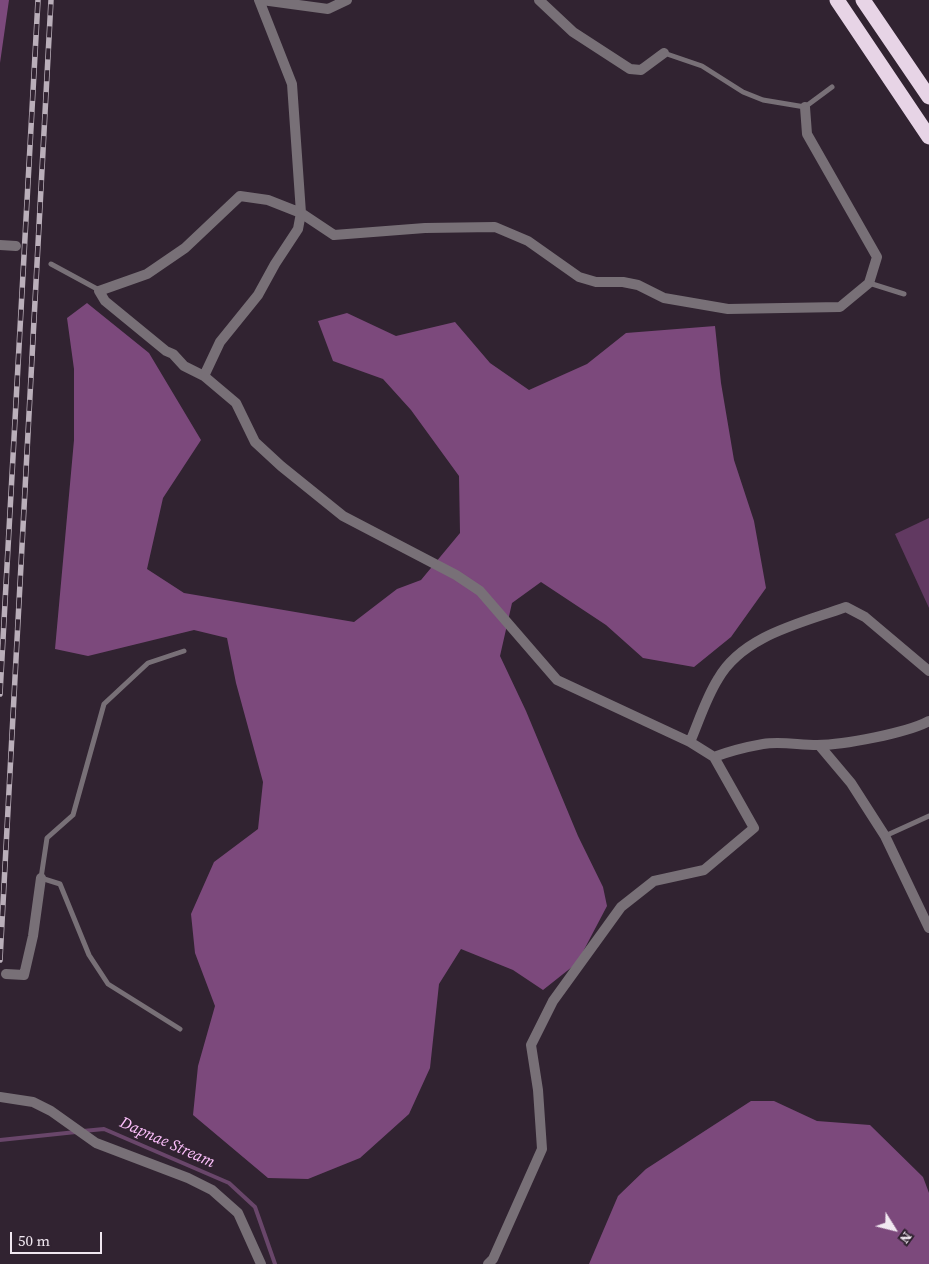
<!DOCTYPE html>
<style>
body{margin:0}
#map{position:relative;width:929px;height:1264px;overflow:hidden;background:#312331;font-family:"Source Serif 4",serif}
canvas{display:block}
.north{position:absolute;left:869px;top:1204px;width:50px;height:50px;-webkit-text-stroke:4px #312331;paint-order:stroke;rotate:126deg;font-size:14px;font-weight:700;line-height:20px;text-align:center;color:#f1e8f1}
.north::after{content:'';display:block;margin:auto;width:18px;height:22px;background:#f1e8f1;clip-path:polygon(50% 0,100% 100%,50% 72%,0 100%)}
.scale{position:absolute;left:10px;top:1232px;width:92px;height:22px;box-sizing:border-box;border:2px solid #f1e8f1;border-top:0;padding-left:6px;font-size:15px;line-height:18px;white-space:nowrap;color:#f1e8f1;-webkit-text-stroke:4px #312331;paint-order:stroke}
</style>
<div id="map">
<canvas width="929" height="1264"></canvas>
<div class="north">N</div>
<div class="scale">50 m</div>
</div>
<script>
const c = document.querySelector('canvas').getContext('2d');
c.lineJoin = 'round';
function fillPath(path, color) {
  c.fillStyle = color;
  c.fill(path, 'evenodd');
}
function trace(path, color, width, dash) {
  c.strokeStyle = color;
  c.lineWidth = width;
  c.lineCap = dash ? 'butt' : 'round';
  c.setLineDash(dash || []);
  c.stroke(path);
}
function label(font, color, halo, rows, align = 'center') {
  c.font = font + ' "Source Serif 4",serif';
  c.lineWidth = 4;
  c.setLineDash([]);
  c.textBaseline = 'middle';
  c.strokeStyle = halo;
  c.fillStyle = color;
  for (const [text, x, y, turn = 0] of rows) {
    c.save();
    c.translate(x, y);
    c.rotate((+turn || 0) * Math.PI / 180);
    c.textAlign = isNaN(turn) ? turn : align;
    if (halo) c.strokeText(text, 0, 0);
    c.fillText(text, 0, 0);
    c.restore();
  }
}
fillPath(new Path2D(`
 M 929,518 L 929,608 L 895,534 Z`), '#613961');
fillPath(new Path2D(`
 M 0,0 L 9,0 L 0,63 Z
 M 87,303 L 149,353 L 201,440 L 163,498 L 147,569 L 184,593 L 354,622 L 397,589 L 421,580 L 460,533 L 459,476 L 411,410 L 383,379 L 333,361 L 318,321 L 347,313 L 396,336 L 455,322 L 490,363 L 529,390 L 587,364 L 626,333 L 715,326 L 721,383 L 734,460 L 754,521 L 766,588 L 731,637 L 694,667 L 643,658 L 606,625 L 541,582 L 512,603 L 500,656 L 526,711 L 578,836 L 603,887 L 607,906 L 577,963 L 543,990 L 513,970 L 461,949 L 439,984 L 430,1068 L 409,1114 L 360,1158 L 308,1179 L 268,1178 L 193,1115 L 198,1066 L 215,1006 L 195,953 L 191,914 L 214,862 L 258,829 L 263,782 L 236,683 L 227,638 L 194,630 L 88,656 L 55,649 L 74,440 L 74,369 L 67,318 Z
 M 751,1101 L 774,1101 L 817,1121 L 870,1125 L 923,1177 L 929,1193 L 929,1264 L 589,1264 L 618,1196 L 646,1169 Z`), '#7c497c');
trace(new Path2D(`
 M 83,1131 L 104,1129 L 229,1183 L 255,1207 L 275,1264
 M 0,1140 L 76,1132`), '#69466a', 4);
trace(new Path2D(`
 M 664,53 L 702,66 L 743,92 L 763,100 L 805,107 L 832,87
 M 51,264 L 99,290
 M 869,283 L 904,294
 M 885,836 L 929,816
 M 180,1029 L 108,984 L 89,955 L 60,884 L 41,878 L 47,838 L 73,815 L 104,704 L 148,663 L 184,651`), '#787077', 5);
trace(new Path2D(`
 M 259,0 L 292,84 L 301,213 L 298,229 L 275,264 L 258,295 L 220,342 L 204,376 L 184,366 L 173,354 L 166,351 L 105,301 L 99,291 L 147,274 L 185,248 L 240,196 L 268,200 L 301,213 L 334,235 L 425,228 L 495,227 L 528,241 L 579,277 L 596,282 L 623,282 L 638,285 L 664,298 L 728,309 L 840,307 L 869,283 L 877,257 L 807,134 L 805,107
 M 262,0 L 328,9 L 347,0
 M 539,0 L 573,32 L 630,69 L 641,70 L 664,53
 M 0,245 L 16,246
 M 204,376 L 236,403 L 255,442 L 281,466 L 343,516 L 456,575 L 480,591 L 557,680 L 690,742 L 714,757 L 754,828 L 704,870 L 654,881 L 621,907 L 553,1001 L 531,1045 L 538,1090 L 542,1149 L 493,1259 L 488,1264
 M 690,742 C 699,721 706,698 718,679 C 743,635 802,623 846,607 L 865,617 L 929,671
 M 819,745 L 851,783 L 885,836 L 929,928
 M 714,757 C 730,751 746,747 763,744 C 780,741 799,745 817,745 C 843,745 907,733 929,721
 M 6,974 L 24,975 L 33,936 L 41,878
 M 0,1097 L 33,1102 L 51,1111 L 96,1143 L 188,1178 L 212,1190 L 238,1213 L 261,1264`), '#787077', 10);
trace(new Path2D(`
 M 837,0 L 929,137
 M 863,0 L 929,97`), '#e7d4e6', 15);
const rail = new Path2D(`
 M 0,694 L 38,0
 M 0,960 L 51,0`);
trace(rail, '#baafba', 5.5);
trace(rail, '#312331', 4, [11]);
label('italic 16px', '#ffc1fe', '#312331', [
 ["Dapnae Stream",167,1143,24]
]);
</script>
